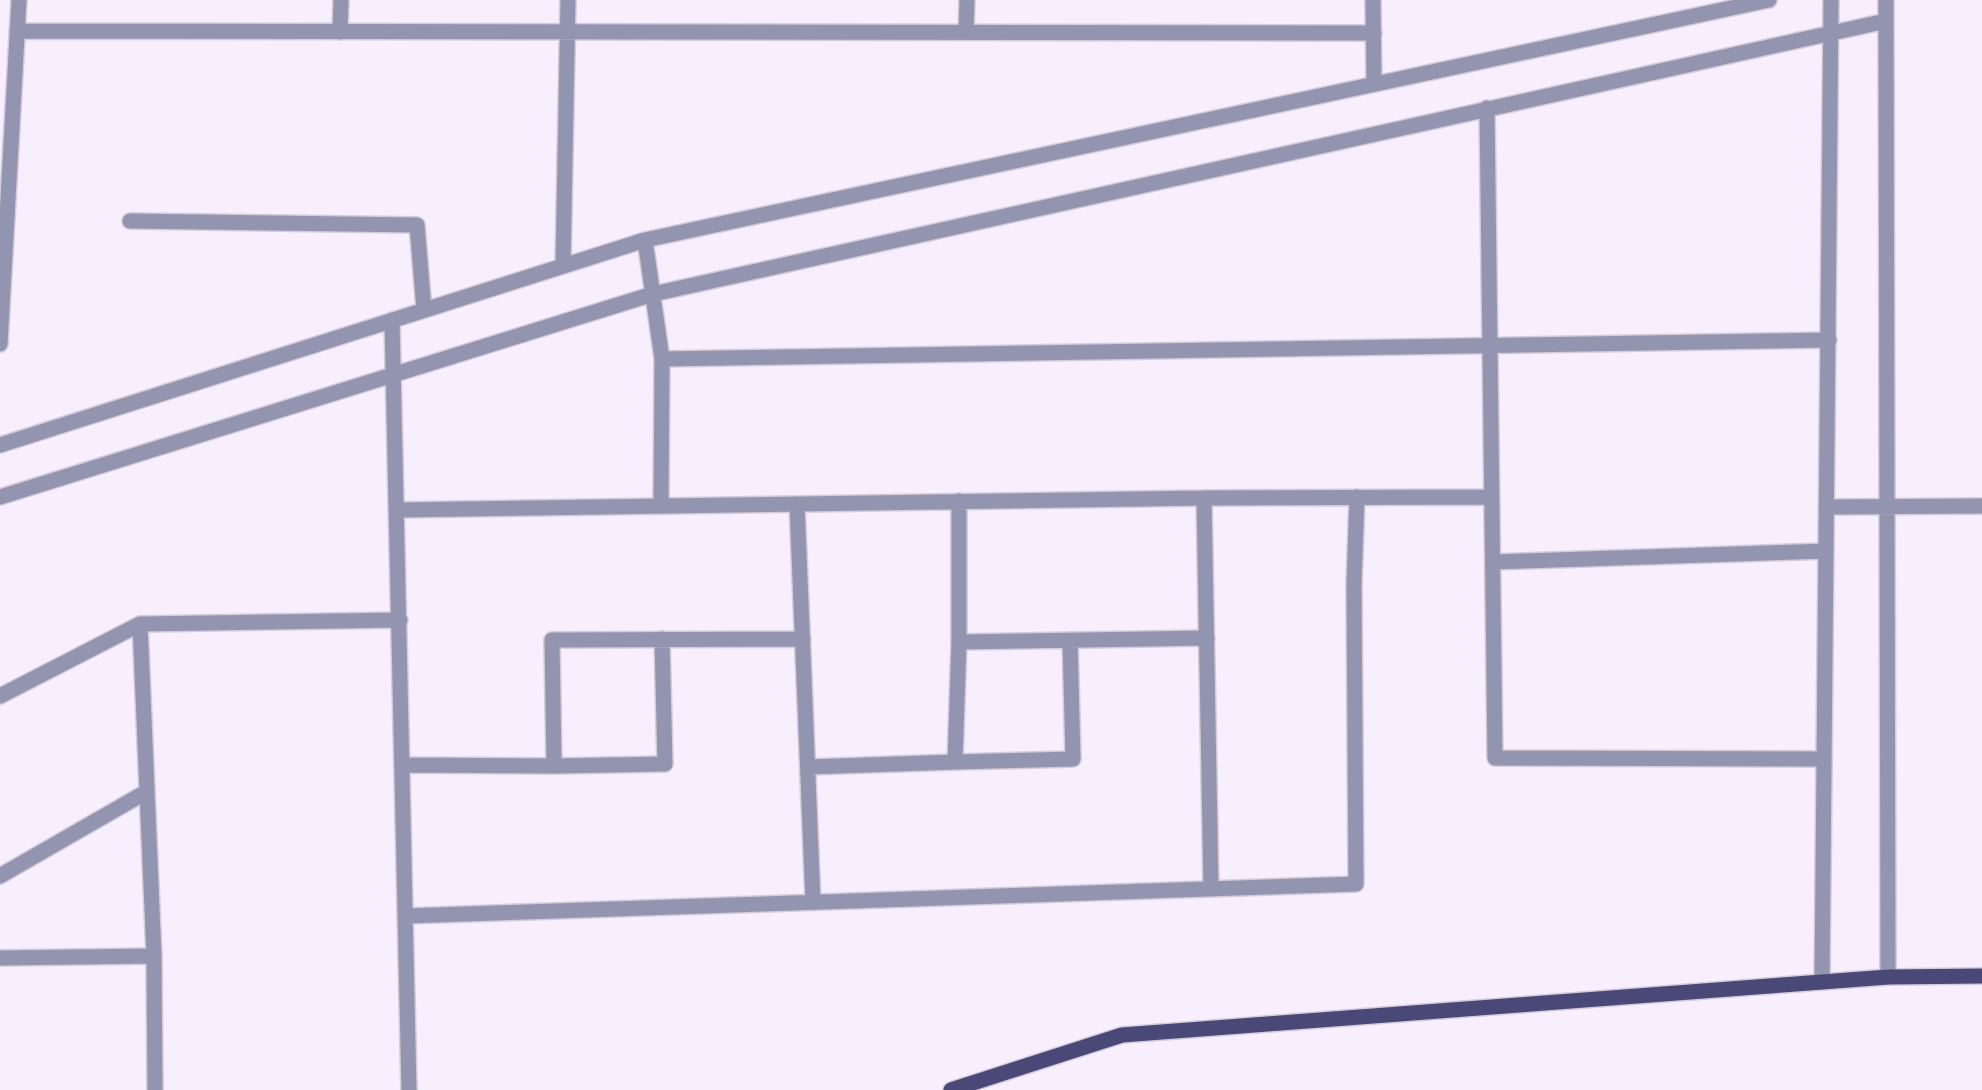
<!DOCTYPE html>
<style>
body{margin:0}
canvas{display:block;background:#f7effe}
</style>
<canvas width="1982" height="1090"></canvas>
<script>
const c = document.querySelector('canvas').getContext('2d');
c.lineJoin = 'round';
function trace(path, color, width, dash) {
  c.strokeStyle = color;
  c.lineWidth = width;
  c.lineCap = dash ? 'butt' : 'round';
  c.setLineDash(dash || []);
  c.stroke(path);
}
const minor = new Path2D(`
 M 1373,0 L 1374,84
 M 1886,0 L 1888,977
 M 17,31 L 1374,33
 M 340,32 L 341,0
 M 966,32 L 967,0
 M 1487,108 L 1495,758 L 1824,759
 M 130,221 L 417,225 L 424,310
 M 645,240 L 662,359
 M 563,266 L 568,0
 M 392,320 L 409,1090
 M 0,344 L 19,0
 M 0,445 L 645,240 L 1769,0
 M 0,497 L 653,294 L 1886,21
 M 1204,498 L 1211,889
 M 797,504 L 813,902
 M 661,506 L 662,359 L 1829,340
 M 1827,507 L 1982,506
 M 397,510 L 1204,498 L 1492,497
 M 1493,562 L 1826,551
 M 959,642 L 959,501
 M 0,696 L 140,624 L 400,620
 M 955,762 L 1073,759 L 1070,640
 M 402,765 L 554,766 L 552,640 L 803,639
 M 554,766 L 665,764 L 662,639
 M 808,767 L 955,762 L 959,642 L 1207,638
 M 0,876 L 146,792
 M 406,916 L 1356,884 L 1354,584 L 1357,497
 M 154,956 L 155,1090
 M 0,958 L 154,956 L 140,624
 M 1822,982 L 1831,0`);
const major = new Path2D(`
 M 951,1090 L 1122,1035 L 1888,977 L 1982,976`);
trace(minor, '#d4ccda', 18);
trace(major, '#d4ccda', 18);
trace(minor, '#9395b0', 15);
trace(major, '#494876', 15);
</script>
